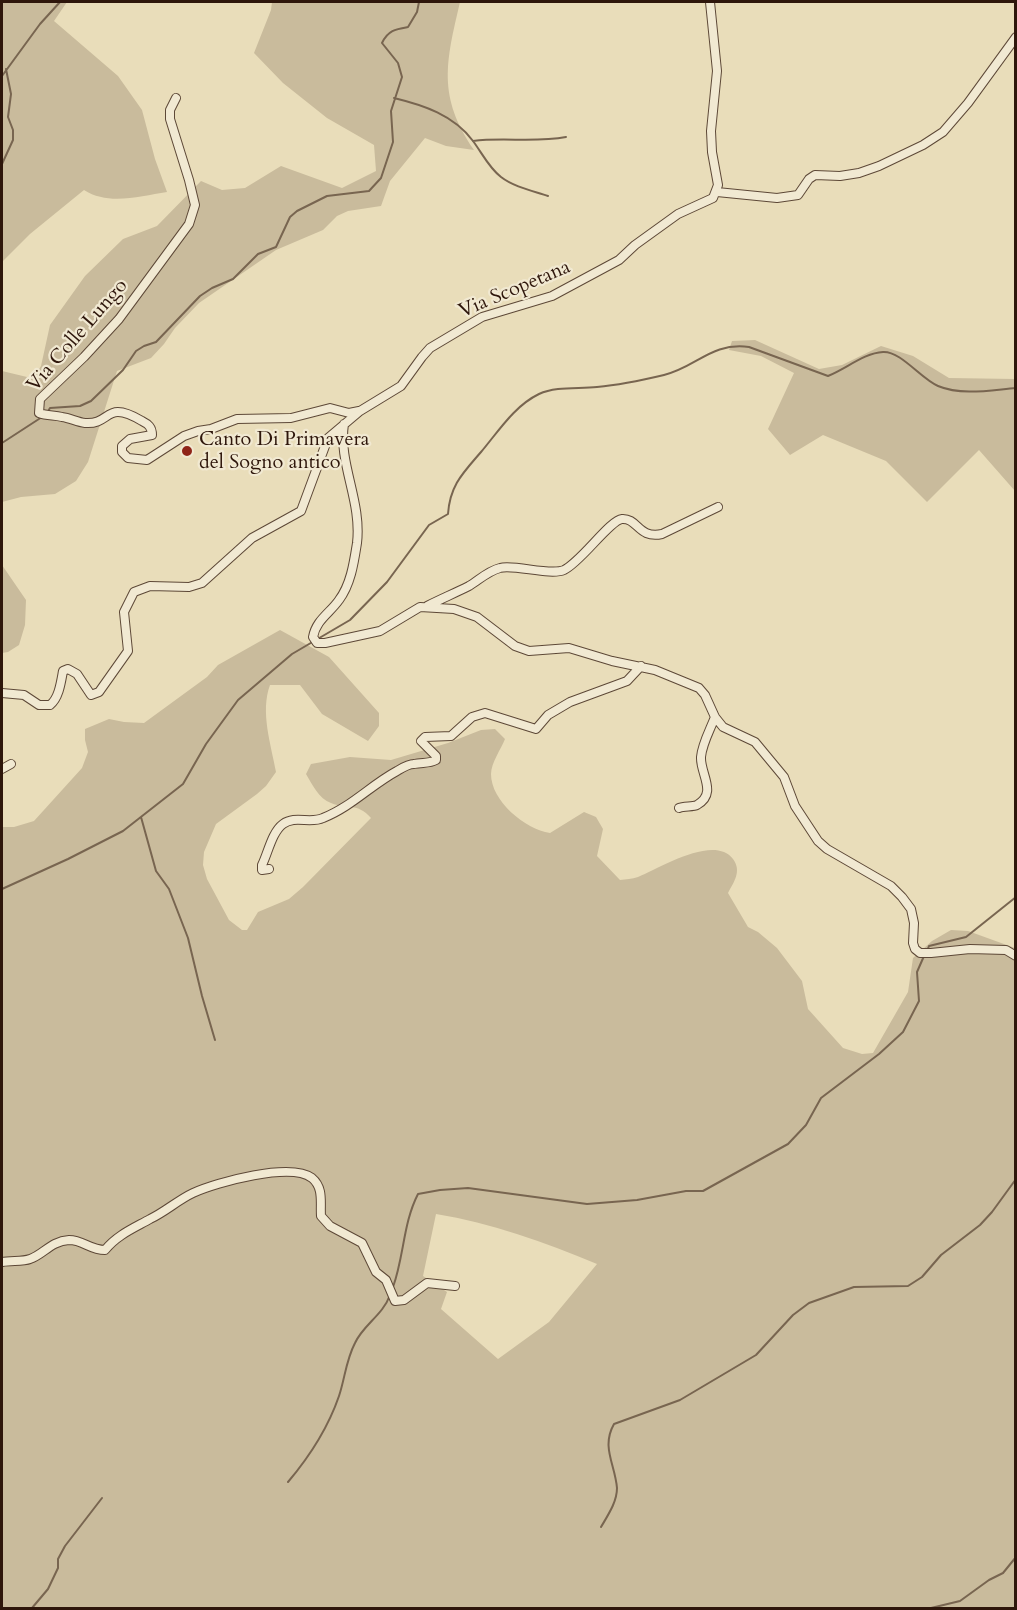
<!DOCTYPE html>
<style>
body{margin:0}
#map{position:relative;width:1017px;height:1610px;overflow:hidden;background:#e9ddba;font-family:Cardo,serif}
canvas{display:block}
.frame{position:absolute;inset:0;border:3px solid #2e160b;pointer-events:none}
</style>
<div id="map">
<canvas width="1017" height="1610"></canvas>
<div class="frame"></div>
</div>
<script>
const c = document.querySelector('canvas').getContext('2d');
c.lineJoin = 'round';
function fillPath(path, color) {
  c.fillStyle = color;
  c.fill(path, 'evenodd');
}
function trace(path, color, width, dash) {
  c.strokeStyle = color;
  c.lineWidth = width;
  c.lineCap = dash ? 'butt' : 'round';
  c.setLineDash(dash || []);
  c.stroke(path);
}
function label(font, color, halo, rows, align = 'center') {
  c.font = font + ' Cardo,serif';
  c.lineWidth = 4.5;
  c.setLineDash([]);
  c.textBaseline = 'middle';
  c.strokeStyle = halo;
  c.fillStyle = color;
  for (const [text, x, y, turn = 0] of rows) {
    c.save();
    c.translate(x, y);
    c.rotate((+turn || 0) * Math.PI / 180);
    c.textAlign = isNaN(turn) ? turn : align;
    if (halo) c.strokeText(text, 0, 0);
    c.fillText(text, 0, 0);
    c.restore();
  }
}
fillPath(new Path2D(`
 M 2,2 L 67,2 L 54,21 L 118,76 L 142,110 L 155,159 L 167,192 C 140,196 109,206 84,190 L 30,234 L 2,262 Z
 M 272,2 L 460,2 C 446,62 437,96 474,150 L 446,146 L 425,138 L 390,181 L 381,206 L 348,211 L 337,216 L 323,230 L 276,250 L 199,303 L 175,328 L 164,344 L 151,358 L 117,371 L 88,462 L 76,481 L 55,494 L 21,497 L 2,502 L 2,371 L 27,377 L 36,374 L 41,366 L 50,325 L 85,276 L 123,239 L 157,226 L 201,181 L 222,190 L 245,188 L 281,166 L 342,188 L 376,171 L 374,145 L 327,118 L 283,83 L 254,53 L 271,10 Z
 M 755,340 L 819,369 L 842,365 L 881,346 L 913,356 L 949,378 L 1015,379 L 1015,491 L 979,450 L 927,502 L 886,461 L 823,435 L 790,455 L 768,429 L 794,373 L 761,356 L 729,350 L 732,341 Z
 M 2,565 L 26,600 L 25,625 L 19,645 L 8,652 L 2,653 Z
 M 280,630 L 329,657 L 379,713 L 379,726 L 368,741 L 322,714 L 300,685 L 270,685 C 260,712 271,744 276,772 L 266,786 L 257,794 L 216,824 L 204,852 L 203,865 L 207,879 L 229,920 L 242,930 L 247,930 L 258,912 L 289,899 L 303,887 L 371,818 C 357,802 348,810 331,803 C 319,799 312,784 306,774 L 311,764 L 350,757 L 391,760 L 448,743 L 481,730 L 495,729 L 505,739 C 501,749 491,763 491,774 C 491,801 525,829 550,833 L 584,812 L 596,817 L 603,829 L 597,856 L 620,880 C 626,879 632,879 638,877 C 660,868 714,834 733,859 C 742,871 734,882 728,893 L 748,927 L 758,932 L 777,948 L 802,981 L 808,1009 L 843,1048 L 862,1054 L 873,1053 L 908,992 L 913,958 L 932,941 L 951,930 L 968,931 L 1015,948 L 1015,1608 L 2,1608 L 2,827 L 14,827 L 34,821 L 82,768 L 88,752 L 85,740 L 85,729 L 109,719 L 124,722 L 144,723 L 207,677 L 218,665 ZM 436,1214 C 491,1223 545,1242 597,1264 L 549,1322 L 498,1359 L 441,1309 L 447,1292 L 423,1276 Z`), '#c9bb9c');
trace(new Path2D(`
 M 2,76 L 40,24 L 60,2
 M 394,98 C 423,105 454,115 473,141 C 482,153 489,168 501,177 C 514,187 533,191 548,196
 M 473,141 C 504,137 535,143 566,137
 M 2,164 L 13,140 L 13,130 L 8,117 L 11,94 L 6,69
 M 47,413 L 50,408 L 80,406 L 91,401 L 123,370 L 136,351 L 144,346 L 156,342 L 200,296 L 212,288 L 233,279 L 258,254 L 276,247 L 290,217 L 297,211 L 327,196 L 369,191 L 381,178 L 393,142 L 391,111 L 402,77 L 398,63 L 382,43 C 388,30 396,29 408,27 L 417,12 L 419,2
 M 2,443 L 42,417
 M 141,817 L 156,871 L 169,889 L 188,938 L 202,996 L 215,1040
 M 2,889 L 68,859 L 123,831 L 183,784 L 206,744 L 238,700 L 292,654 L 350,620 L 387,582 L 429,525 L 448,514 C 450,485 463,473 481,452 C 498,432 514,406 539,394 C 556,386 578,389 597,387 C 619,385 643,380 664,375 C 697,367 711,342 749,347 L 828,376 C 846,369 864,353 883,352 C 901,351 921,379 938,386 C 962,396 991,390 1016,388
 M 927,951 L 929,946 L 966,937 L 1016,897
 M 393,1287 C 404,1257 403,1223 418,1194 L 440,1190 L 468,1188 L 587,1204 L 637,1200 L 686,1191 L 703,1191 L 788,1144 L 806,1125 L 821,1098 L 879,1054 L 903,1032 L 919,1001 L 917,972 L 924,956
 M 288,1482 C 310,1456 328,1428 339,1396 C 345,1378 346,1360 355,1343 C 363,1325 383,1315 390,1295
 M 601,1527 C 608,1515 617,1502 617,1488 C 615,1464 601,1447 614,1424 L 680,1400 L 756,1355 L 793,1315 L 809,1303 L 854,1287 L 908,1286 L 922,1277 L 941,1255 L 980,1225 L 992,1212 L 1016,1179
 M 32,1608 L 48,1589 L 58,1568 L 58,1559 L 65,1546 L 102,1498
 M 931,1608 L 960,1601 L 989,1580 L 1003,1573 L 1016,1557`), '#786550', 2);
const minor = new Path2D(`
 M 176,98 L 170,110 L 170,119 L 189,180 L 195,205 L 189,224 L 119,319 L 84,357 L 40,399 L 39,413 C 47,416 54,415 62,417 C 70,418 77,422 85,423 C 112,425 104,399 142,421 C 148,424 152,427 152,435 L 130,439 L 122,446 L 122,452 L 128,458 L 147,460 L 184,436 L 198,431 L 211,429 L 237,419 L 291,418 L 330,408 L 349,413 L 359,411
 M 717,192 L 777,198 L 798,195 L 809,179 L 815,175 L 840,176 L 859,173 L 879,166 L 923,145 L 943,132 L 968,103 L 1016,37
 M 344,424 C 338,463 362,501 357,543 C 354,562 351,584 339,600 C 330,613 316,620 313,637 L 317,643 L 325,643 L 380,631 L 420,607 L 454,609 L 477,617 L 515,646 L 529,651 L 569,648 L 612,661 L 655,670 L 699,688 L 705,695 L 715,717 L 723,727 L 755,742 L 784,777 L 795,806 L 818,841 L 827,849 L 891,886 L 902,897 L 911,909 L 914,923 L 913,943 L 915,949 L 920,953 L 931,953 L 970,949 L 1006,950 L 1016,956
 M 427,606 C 441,599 455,593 469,586 C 479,580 488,571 500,568 C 514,564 550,576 564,570 C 581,562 610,520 622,519 C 638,518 638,539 662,534 L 718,507
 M 2,693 L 24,695 L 39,705 L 50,705 C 59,698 61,682 63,671 L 68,669 L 77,674 L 91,695 L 99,692 L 128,651 L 124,612 L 134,592 L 150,586 L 189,587 L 202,583 L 252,538 L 301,511 L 328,438 L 360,411 L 401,386 L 422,357 L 430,348 L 482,317 L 552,296 L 619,260 L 635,245 L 678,214 L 713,198 L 718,185 L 712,152 L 711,131 L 717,71 L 710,2
 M 2,769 L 11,764
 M 679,808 C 684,806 693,807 697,805 C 718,793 700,774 701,757 C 702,744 710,730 715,717
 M 269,869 L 262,870 L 262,865 C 268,853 272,832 283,824 C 295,815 310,824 323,818 C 351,807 371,785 397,771 C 402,768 408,764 414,764 C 422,762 429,764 436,760 L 436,756 L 421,741 L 425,737 L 451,736 L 472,717 L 485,713 L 536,729 L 548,715 L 570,702 L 627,681 L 641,666
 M 2,1262 C 11,1260 22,1262 30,1259 C 43,1255 51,1241 69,1240 C 83,1240 90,1250 105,1250 C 117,1235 134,1228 150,1219 C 165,1212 178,1200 193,1193 C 217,1182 291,1162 312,1178 C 324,1188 320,1203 321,1216 L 330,1226 L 362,1243 L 376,1272 L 386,1280 L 395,1301 L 404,1300 L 427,1283 L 455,1286`);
trace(minor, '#5d4837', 10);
trace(minor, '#f1e9d2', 8);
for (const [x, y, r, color] of [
 [187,451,6,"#8f2418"]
]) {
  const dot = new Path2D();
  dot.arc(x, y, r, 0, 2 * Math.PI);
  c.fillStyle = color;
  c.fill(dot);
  trace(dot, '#f1e9d2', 2);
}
label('20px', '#2e160b', '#f1e9d2', [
 ["Via Scopetana",515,290,-23],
 ["Via Colle Lungo",78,336,-49]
]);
label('20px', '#2e160b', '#f1e9d2', [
 ["Canto Di Primavera",199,440],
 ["del Sogno antico",199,463]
], 'left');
</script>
